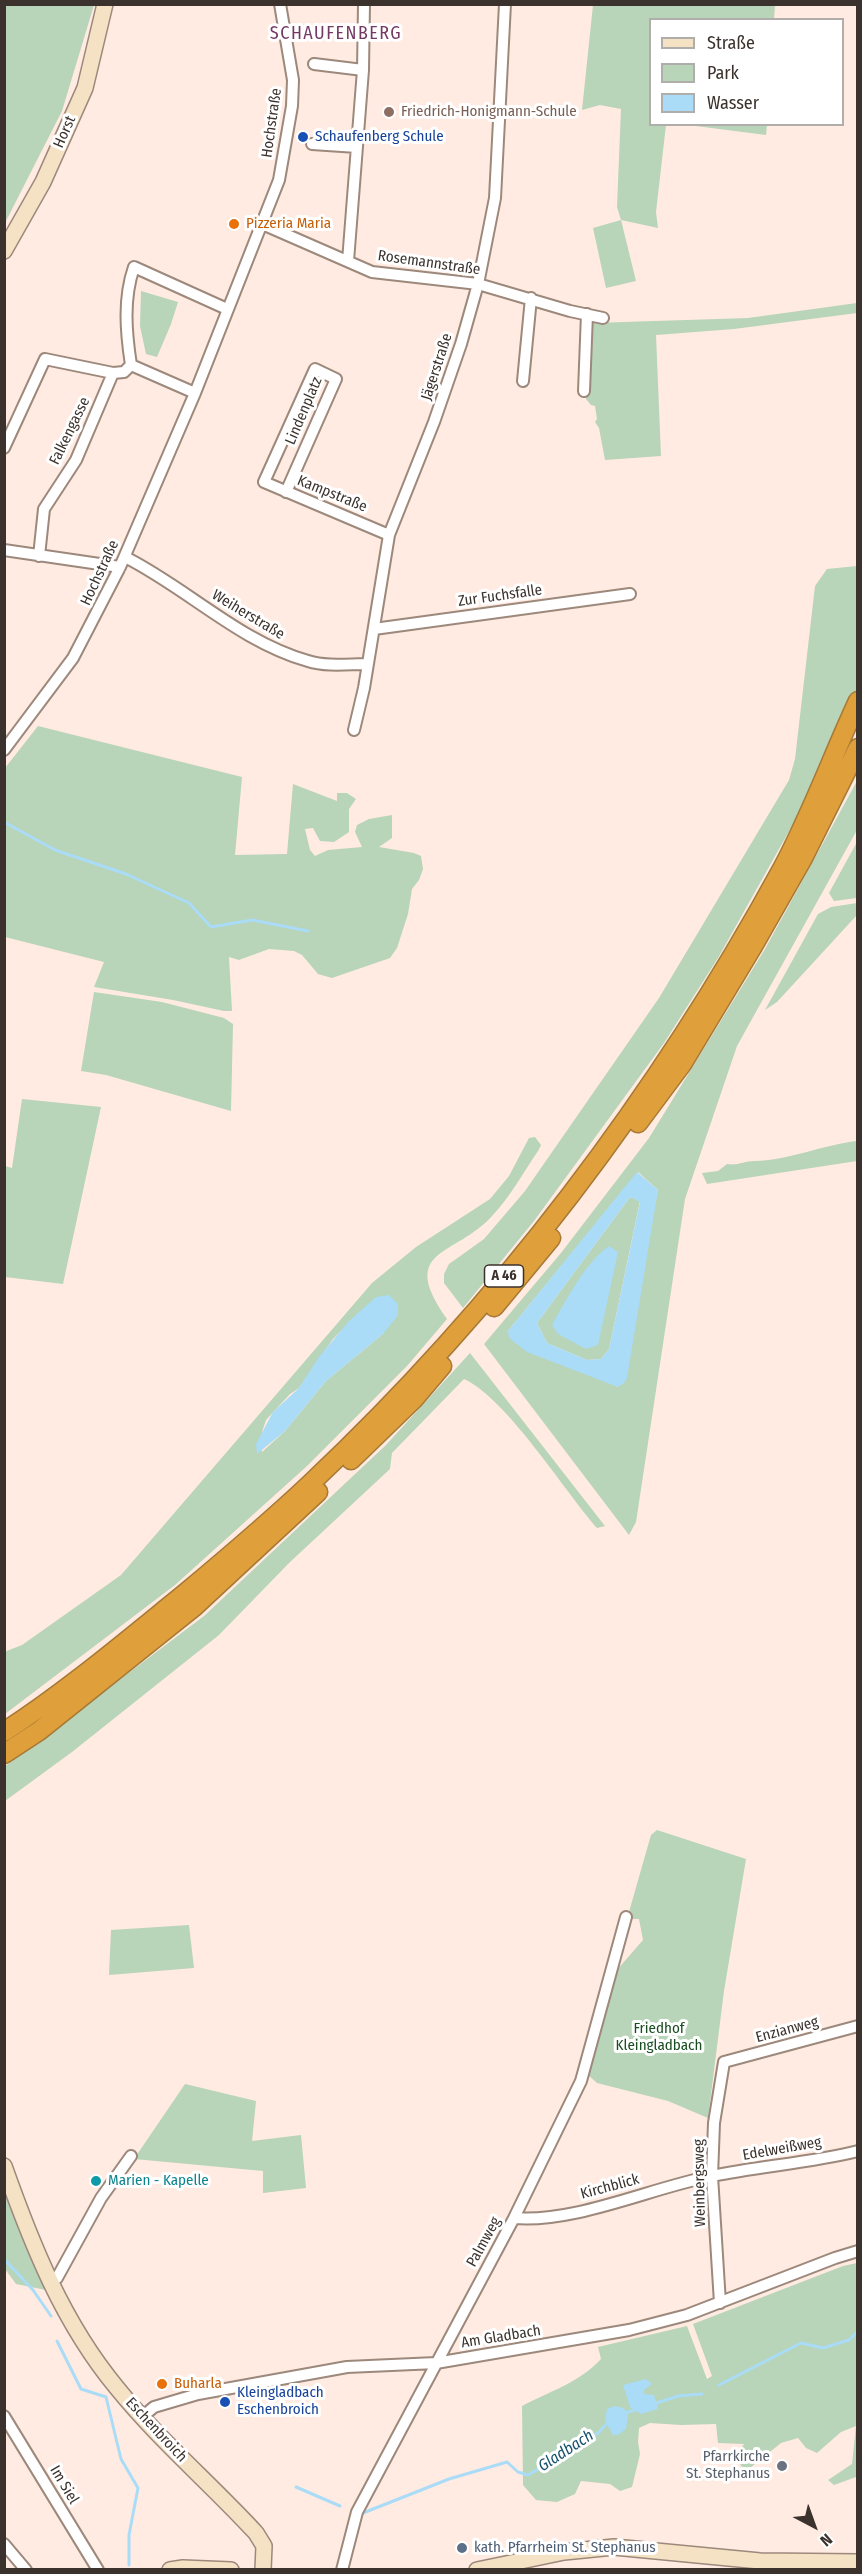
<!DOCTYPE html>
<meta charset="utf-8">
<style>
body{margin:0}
#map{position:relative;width:862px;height:2574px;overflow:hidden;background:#ffebe1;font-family:"Fira Sans Condensed",sans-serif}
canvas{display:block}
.frame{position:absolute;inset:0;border:6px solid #3b322d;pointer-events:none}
.legend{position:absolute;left:649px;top:18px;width:195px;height:108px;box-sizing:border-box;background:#fff;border:2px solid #b1adab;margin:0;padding:8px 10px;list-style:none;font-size:18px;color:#3b322d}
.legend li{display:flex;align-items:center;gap:12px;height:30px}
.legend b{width:30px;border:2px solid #b1adab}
.north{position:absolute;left:784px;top:2496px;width:60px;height:60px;-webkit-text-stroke:4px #fff;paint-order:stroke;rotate:139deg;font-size:16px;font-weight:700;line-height:24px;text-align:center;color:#3b322d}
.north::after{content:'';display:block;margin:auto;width:21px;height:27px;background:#3b322d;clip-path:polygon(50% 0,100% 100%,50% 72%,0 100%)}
</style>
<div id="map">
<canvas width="862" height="2574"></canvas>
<div class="frame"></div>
<ul class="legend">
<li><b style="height:8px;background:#f5e2c4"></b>Straße</li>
<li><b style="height:16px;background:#b8d4b9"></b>Park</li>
<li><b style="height:16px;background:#aadcf7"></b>Wasser</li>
</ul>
<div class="north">N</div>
</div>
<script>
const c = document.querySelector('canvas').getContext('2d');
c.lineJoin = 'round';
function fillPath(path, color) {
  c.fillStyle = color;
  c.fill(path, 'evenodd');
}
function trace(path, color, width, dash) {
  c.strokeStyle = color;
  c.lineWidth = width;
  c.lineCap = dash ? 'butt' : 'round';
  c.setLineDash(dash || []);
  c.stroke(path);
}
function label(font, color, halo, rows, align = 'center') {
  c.font = font + ' "Fira Sans Condensed",sans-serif';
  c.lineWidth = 6;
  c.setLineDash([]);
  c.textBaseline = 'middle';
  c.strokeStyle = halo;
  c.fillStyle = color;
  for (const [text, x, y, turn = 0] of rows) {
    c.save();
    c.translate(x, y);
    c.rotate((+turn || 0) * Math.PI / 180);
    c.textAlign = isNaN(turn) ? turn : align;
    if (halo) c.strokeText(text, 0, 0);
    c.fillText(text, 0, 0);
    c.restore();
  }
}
fillPath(new Path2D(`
 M 5,4 L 94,5 L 62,111 L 5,223 Z
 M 593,5 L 775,5 L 774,19 L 650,20 L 650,124 L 666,125 L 656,212 L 658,228 L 621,220 L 636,281 L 606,288 L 593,228 L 621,220 L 617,207 L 621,109 L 600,105 L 582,110 Z
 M 688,125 L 767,125 L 766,135 Z
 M 141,291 L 178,302 L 171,324 L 157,357 L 146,354 L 140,326 Z
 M 857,303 L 857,313 L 734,329 L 656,335 L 661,456 L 605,460 L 599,428 L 595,422 L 597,419 L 595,406 L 591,405 L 586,399 L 593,323 L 748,318 Z
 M 857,566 L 857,693 L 807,799 L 718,958 L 664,1043 L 534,1221 L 463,1308 L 444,1283 L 444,1274 L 449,1264 L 484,1239 L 525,1191 L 659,998 L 789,780 L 795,759 L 815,586 L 827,569 Z
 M 38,726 L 242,777 L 235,855 L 287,854 L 293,784 L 337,801 L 337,793 L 347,793 L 356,799 L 349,809 L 349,832 L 334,842 L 320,841 L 313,828 L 305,829 L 310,850 L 315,856 L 328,850 L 362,847 L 355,832 L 357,825 L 369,819 L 392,815 L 392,838 L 379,847 L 414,853 L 421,856 L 423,869 L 419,880 L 412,889 L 408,914 L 397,948 L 390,958 L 332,978 L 318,974 L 302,955 L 294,951 L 269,949 L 239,960 L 229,957 L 232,1011 L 224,1011 L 173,1000 L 94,987 L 104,962 L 5,937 L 5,768 Z
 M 857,781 L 857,830 L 737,1046 L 685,1199 L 636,1522 L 629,1535 L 484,1344 L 561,1253 L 649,1138 L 765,949 ZM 638,1172 L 658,1190 L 618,1387 L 508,1331 Z
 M 857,842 L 857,898 L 834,901 L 829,893 Z
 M 857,903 L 857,915 L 777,1002 L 765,1010 L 818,914 L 831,907 Z
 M 94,992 L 162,1002 L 224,1018 L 233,1024 L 231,1111 L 106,1075 L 81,1071 Z
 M 22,1099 L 101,1107 L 63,1284 L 5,1277 L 5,1166 L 12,1168 Z
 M 535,1137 L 541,1145 L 538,1151 C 523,1173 510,1197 492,1216 C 455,1257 397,1248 447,1319 L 407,1366 L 307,1466 L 175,1585 L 5,1714 L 4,1652 L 22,1645 L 121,1575 L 372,1283 L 416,1247 L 490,1199 L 509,1176 L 529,1138 ZM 361,1311 L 384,1333 L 326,1381 L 285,1431 L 262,1452 L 262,1432 L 266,1420 L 290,1394 L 299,1388 L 333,1339 Z
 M 857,1141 L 857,1161 L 707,1184 L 702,1173 L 718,1171 L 727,1164 C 737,1166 744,1161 755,1161 C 790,1160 822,1145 857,1141 Z
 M 630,1197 L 640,1201 L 609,1349 L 601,1359 L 587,1360 L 547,1343 L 537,1323 Z
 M 470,1353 L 605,1526 L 597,1528 C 563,1489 507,1399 464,1379 L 392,1453 L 390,1469 L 289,1563 L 219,1635 L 72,1752 L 5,1801 L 4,1767 L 204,1616 L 386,1445 Z
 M 657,1830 L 746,1859 L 724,1991 L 708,2118 L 668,2101 L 597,2083 L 587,2074 L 616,1971 L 643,1940 L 639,1919 L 627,1919 L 651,1835 Z
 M 189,1925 L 194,1968 L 109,1975 L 111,1930 Z
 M 185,2084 L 256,2101 L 252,2141 L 301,2135 L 306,2188 L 263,2193 L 263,2171 L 134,2159 Z
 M 4,2189 L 46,2290 L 16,2284 L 5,2269 Z
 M 857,2263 L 858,2468 L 856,2477 L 834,2485 L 828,2480 L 852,2464 L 856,2426 L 841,2432 L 817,2453 L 806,2448 L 798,2438 L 781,2443 L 745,2472 L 736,2457 L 744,2444 L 718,2443 L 716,2424 L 681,2425 L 650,2423 L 639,2428 L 638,2442 L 640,2454 L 632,2487 L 620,2491 L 610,2484 L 581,2481 L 575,2494 L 557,2502 L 536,2500 L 523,2485 L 522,2406 C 550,2391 579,2383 601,2359 L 598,2347 L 687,2326 L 707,2379 L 712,2376 L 693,2324 L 843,2266 Z`), '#b8d4b9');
fillPath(new Path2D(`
 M 637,1172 L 658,1190 L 627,1378 L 624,1383 L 618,1387 L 527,1352 L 509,1338 L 508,1331 ZM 630,1197 L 640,1202 L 609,1349 L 601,1359 L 587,1360 L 547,1343 L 537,1323 Z
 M 609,1246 L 618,1252 L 598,1345 L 586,1349 L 558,1334 L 552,1325 C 567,1299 584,1264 609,1246 Z
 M 389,1295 L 398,1304 L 398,1315 L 384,1333 L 326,1381 L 285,1431 L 257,1454 L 256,1444 L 273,1412 L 299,1388 L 319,1357 L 349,1321 L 376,1297 Z
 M 646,2379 L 652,2384 L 644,2390 L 644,2394 L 654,2395 L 658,2409 L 641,2414 L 630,2407 L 623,2385 Z
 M 614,2406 L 624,2408 L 628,2416 L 626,2429 L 618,2435 L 613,2435 L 605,2421 L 607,2409 Z`), '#aadcf7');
trace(new Path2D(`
 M 4,822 L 55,850 L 126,874 L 189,903 L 211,927 L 252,920 L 308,931
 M 4,2259 L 33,2290 L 51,2316
 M 57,2341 L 81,2389 L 106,2397 L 121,2459 L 138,2488 L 129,2535 L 129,2565
 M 719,2385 L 801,2343 L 823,2348 L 849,2340 L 858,2331
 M 654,2404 L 678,2396 L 702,2394
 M 623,2414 L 637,2409
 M 296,2487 L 340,2506
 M 363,2513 L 449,2479 L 507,2462 L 518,2472 L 528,2475 L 598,2433 L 609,2421`), '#aadcf7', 3);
const street = new Path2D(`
 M 314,64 L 363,70
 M 312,144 L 357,147
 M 260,223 L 372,272 L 478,284 L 570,311 L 603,318
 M 348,261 L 363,70 L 364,4
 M 131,365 C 126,332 123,299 134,267 L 227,309
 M 131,365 L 195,393
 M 523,381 L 531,298
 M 584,391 L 587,314
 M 4,448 L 45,359 L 113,373
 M 286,492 L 336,379 L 315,369 L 264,482 L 389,535
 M 4,550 L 120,567
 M 39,556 L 44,509 L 76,460 L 113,373 L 124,372 L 131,365
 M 125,557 C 187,588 240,642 308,661 C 327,667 348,664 368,664
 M 374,629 L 630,594
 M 354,730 L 364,688 L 389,535 L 434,422 L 461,344 L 478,284 L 495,198 L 505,4
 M 4,750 L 73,658 L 120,567 L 195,393 L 279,180 L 292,106 L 293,80 L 280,4
 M 514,2218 C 576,2223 650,2188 712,2176 C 760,2166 810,2163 858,2151
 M 50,2283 L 57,2278 L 101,2198 L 131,2156
 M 720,2303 L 712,2176 L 714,2123 L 724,2062 L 858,2026
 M 4,2416 L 98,2570
 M 142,2417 L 154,2407 L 198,2394 L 347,2367 L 436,2363 L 629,2330 L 687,2315 L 835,2258 L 858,2251
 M 4,2544 L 26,2570
 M 342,2570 L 357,2512 L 514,2218 L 581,2081 L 626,1917`);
const secondary = new Path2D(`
 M 4,251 L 43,182 L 85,88 L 105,4
 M 4,2166 C 32,2245 63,2323 117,2388 C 159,2440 211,2484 256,2533 L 264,2546 L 263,2570
 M 170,2570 L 183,2568 L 231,2570
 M 477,2570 L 564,2552 L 614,2547 L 760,2561 L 858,2562`);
const highway = new Path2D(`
 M 638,1123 L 682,1064 L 753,946 L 803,858 L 858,748
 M 494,1307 L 551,1238
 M 351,1460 L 414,1399 L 442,1366
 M 4,1732 C 67,1691 125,1642 183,1595 C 226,1559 270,1522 311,1483 C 499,1306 659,1095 782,869 C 811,815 832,757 858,701
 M 4,1754 L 39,1731 L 194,1607 L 318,1492`);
trace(street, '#9d887c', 14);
trace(secondary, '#9d887c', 18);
trace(highway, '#a67936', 21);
trace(street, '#fff', 10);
trace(secondary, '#f5e2c4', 15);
trace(highway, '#df9f3b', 18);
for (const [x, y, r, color] of [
 [389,112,6,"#8d6e63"],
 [303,137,6,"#1a4fb4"],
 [234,224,6,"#e8710a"],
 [96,2181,6,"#0f9aa8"],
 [162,2384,6,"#e8710a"],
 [225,2402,6,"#1a4fb4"],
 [782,2466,6,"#6b7280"],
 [462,2548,6,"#5c6f8a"]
]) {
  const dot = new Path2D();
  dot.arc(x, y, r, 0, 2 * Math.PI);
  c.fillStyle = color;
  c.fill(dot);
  trace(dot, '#fff', 2);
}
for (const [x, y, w] of [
 [504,1276,39]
]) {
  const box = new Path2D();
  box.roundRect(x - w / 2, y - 11, w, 22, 4.5);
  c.fillStyle = '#fff';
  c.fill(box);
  trace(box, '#3b322d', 1.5);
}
label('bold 14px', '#3b322d', null, [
 ["A 46",504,1276]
]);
label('15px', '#785e54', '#fff', [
 ["Friedrich-Honigmann-Schule",401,112]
], 'left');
label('15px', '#3b322d', '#fff', [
 ["Hochstraße",272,123,-82],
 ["Horst",65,132,-66],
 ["Rosemannstraße",429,263,8],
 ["Jägerstraße",437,367,-72],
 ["Lindenplatz",304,411,-67],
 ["Falkengasse",70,431,-64],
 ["Kampstraße",332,494,22],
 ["Hochstraße",100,573,-65],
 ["Zur Fuchsfalle",500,596,-8],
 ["Weiherstraße",248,615,31],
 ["Enzianweg",787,2030,-15],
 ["Edelweißweg",782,2149,-10],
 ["Weinbergsweg",700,2183,-91],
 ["Kirchblick",610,2187,-15],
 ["Palmweg",484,2242,-61],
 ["Am Gladbach",501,2337,-9],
 ["Eschenbroich",156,2430,47],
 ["Im Siel",64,2485,59]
]);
label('15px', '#164399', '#fff', [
 ["Schaufenberg Schule",315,137],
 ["Kleingladbach",237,2393],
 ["Eschenbroich",237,2410]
], 'left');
label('15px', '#c56008', '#fff', [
 ["Pizzeria Maria",246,224],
 ["Buharla",174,2384]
], 'left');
label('15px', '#194e20', '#fff', [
 ["Friedhof",659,2029],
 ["Kleingladbach",659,2046]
]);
label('15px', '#0d838f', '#fff', [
 ["Marien - Kapelle",108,2181]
], 'left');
label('15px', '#5b616d', '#fff', [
 ["Pfarrkirche",770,2457],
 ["St. Stephanus",770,2474]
], 'right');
label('15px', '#4e5e75', '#fff', [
 ["kath. Pfarrheim St. Stephanus",474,2548]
], 'left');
label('italic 16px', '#13516c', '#fff', [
 ["Gladbach",566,2451,-33]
]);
c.letterSpacing = '1.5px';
label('18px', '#743963', '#fff', [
 ["SCHAUFENBERG",336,34]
]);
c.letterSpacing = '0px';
</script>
